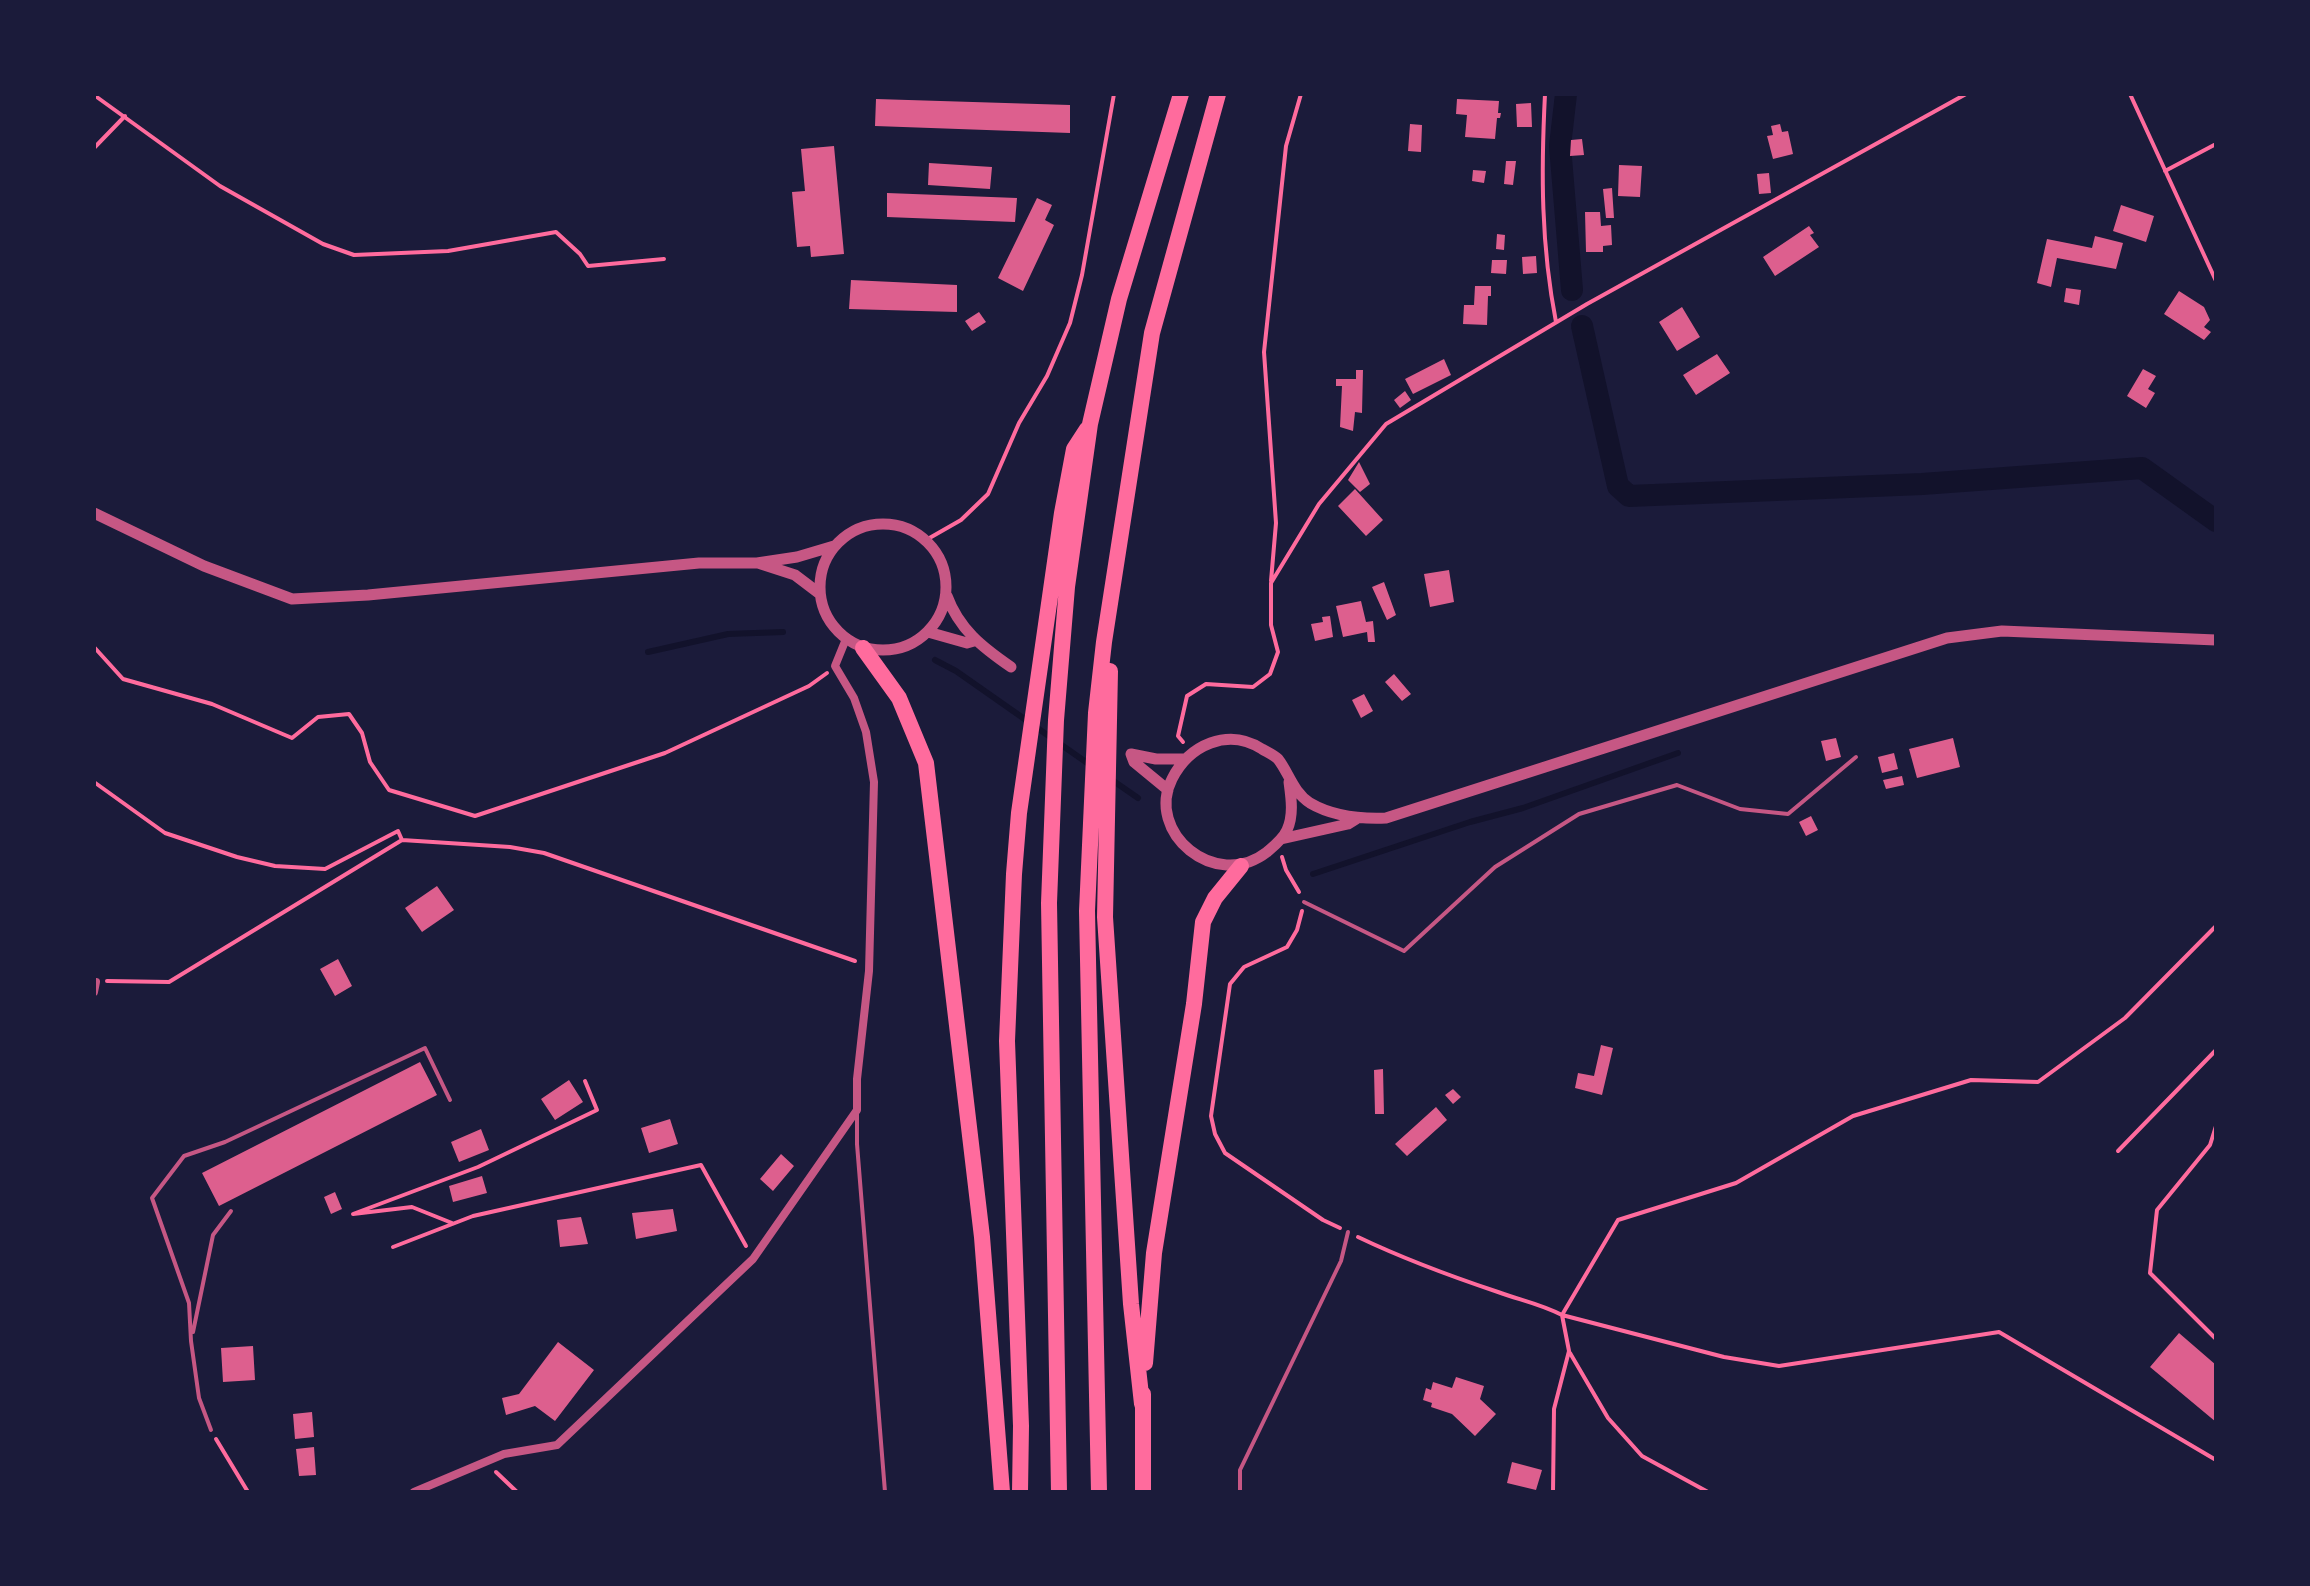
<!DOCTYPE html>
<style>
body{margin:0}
#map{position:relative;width:2310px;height:1586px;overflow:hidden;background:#1b1b3a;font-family:"Archivo Narrow",sans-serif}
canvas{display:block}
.frame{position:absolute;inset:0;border:96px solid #1b1b3a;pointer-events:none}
</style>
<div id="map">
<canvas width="2310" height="1586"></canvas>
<div class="frame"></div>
</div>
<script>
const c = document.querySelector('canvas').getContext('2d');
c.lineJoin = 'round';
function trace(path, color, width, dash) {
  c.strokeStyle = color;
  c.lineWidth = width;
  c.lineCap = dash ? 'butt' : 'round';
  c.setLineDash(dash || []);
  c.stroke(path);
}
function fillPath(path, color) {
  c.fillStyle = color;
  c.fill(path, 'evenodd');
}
trace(new Path2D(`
 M 648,652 L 728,634 L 783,632
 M 935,660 L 956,671 L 1093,767
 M 1112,780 L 1138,798
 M 1313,874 L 1470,822 L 1523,808 L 1678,753`), '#12122b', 6);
trace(new Path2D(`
 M 1566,94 L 1560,146 L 1572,290
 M 1582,326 L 1618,486 L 1629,496 L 1922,484 L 2142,468 L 2216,521`), '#12122b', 22);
fillPath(new Path2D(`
 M 876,99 L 1070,105 L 1070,133 L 875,126 Z
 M 1457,99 L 1499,101 L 1498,113 L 1501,113 L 1500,118 L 1497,118 L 1495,139 L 1465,137 L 1467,115 L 1456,114 Z
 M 1531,103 L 1532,127 L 1517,127 L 1516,104 Z
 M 1410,124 L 1422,125 L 1421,152 L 1408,151 Z
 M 1780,124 L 1782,132 L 1788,131 L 1793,154 L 1773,159 L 1767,136 L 1773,135 L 1771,126 Z
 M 1582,139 L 1584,155 L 1570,156 L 1571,140 Z
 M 834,146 L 844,254 L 811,257 L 810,246 L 797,247 L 792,192 L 805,191 L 801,149 Z
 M 1506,161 L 1516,161 L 1513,185 L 1504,184 Z
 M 929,163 L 992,167 L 990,189 L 928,185 Z
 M 1619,165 L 1642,166 L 1640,197 L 1618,196 Z
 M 1473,170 L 1486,171 L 1484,183 L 1472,181 Z
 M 1769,173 L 1771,193 L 1759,194 L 1757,174 Z
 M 1612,188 L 1614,218 L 1606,218 L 1603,189 Z
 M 887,193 L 1017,198 L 1015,222 L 887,217 Z
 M 1037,198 L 1052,205 L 1045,220 L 1054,225 L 1023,291 L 998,278 Z
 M 2121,205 L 2154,216 L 2146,242 L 2113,231 Z
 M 1585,212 L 1600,212 L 1601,226 L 1611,225 L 1612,245 L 1603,246 L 1603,252 L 1586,252 Z
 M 1809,226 L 1814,233 L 1810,235 L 1819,247 L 1775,276 L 1763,257 Z
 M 1497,234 L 1505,235 L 1504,250 L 1496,249 Z
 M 2095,236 L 2123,243 L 2116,269 L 2057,258 L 2051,287 L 2037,283 L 2047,239 L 2092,248 Z
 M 1536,256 L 1537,273 L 1523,274 L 1522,257 Z
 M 1492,260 L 1507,260 L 1506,274 L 1491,273 Z
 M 851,280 L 957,285 L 957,312 L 849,309 Z
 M 1475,286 L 1491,286 L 1491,296 L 1488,296 L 1487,325 L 1463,324 L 1464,305 L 1474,305 Z
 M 2066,288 L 2081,290 L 2079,305 L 2064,302 Z
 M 2179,291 L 2204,307 L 2210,320 L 2204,327 L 2211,332 L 2204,340 L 2164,314 Z
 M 1682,307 L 1700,337 L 1677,351 L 1659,322 Z
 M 979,312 L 986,322 L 972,331 L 965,321 Z
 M 1717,354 L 1730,373 L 1696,395 L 1683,375 Z
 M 1444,359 L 1451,375 L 1413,394 L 1405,379 Z
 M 2143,369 L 2156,376 L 2148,389 L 2155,393 L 2146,408 L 2127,396 Z
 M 1356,370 L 1363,370 L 1362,413 L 1355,412 L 1353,431 L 1340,427 L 1342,386 L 1336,386 L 1336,379 L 1356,379 Z
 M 1405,391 L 1411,400 L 1400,408 L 1394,400 Z
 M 1359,462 L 1370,484 L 1360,492 L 1348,480 Z
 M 1355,489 L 1383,520 L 1366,536 L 1338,506 Z
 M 1449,570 L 1454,602 L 1430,607 L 1424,574 Z
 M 1384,582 L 1396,615 L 1387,620 L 1372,587 Z
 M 1361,601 L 1366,622 L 1373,621 L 1375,642 L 1368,642 L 1367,632 L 1343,637 L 1336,606 Z
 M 1330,616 L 1333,637 L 1315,641 L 1311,624 L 1323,622 L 1322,617 Z
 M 1394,674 L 1411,694 L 1402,701 L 1385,682 Z
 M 1364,694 L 1373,711 L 1361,718 L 1352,700 Z
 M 1836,738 L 1841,757 L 1826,761 L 1821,741 Z
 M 1953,738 L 1960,767 L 1917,778 L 1909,749 Z
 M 1894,753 L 1898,769 L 1882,773 L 1878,757 Z
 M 1902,776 L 1904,785 L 1886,789 L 1883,780 Z
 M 1811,816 L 1818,830 L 1806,836 L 1799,822 Z
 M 437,886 L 454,910 L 422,932 L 405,908 Z
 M 338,959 L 352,986 L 335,996 L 320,969 Z
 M 1601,1045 L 1613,1048 L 1602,1095 L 1575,1088 L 1578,1073 L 1594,1076 Z
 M 420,1062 L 437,1095 L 219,1206 L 202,1173 Z
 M 1383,1069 L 1384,1114 L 1375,1114 L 1374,1070 Z
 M 569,1080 L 583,1102 L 555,1120 L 541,1099 Z
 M 1453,1089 L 1461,1097 L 1453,1104 L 1445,1095 Z
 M 1436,1107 L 1447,1120 L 1407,1156 L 1395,1144 Z
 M 670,1119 L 678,1144 L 649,1153 L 641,1128 Z
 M 481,1129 L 489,1150 L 459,1162 L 451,1142 Z
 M 781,1154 L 794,1166 L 773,1191 L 760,1179 Z
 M 482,1176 L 487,1193 L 453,1202 L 449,1186 Z
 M 335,1192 L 342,1209 L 331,1214 L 324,1197 Z
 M 673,1209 L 677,1231 L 636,1239 L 632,1213 Z
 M 581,1217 L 588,1244 L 560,1247 L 557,1220 Z
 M 2179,1333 L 2216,1365 L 2216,1422 L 2150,1367 Z
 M 558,1342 L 594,1370 L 555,1421 L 535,1406 L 506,1415 L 502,1398 L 519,1394 Z
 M 253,1346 L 255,1380 L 223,1382 L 221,1348 Z
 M 1456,1377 L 1484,1386 L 1480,1399 L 1496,1414 L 1475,1436 L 1452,1414 L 1431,1407 L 1432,1403 L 1423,1400 L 1426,1388 L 1431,1390 L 1433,1382 L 1452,1388 Z
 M 312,1412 L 314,1437 L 295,1439 L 293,1414 Z
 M 314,1447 L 316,1475 L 299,1476 L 296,1449 Z
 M 1512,1462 L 1542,1470 L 1536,1490 L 1507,1483 Z`), '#dd5f8e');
trace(new Path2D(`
 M 1545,94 C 1541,173 1541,245 1556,322
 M 2130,94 L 2216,281
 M 94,95 L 220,186 L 323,244 L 354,255 L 448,251 L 556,232 L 580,254 L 588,266 L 664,259
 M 94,148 L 125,116
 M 2165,171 L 2216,144
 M 926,540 L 961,520 L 988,494 L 1019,423 L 1047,376 L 1070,323 L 1082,275 L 1114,94
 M 1271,581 L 1276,523 L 1264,352 L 1286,146 L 1301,94
 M 94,647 L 123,679 L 212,704 L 292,738 L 318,717 L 349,714 L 362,733 L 370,762 L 389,790 L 475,816 L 665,753 L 809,686 L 827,673
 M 1183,742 L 1178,736 L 1187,696 L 1206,684 L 1253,687 L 1270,674 L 1278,652 L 1271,625 L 1271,583 L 1319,504 L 1386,424 L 1587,304 L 1966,94
 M 94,782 L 165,833 L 237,857 L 275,866 L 325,869 L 398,831 L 402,840
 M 1282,857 L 1286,870 L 1299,892
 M 1302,911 L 1297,930 L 1287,947 L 1244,967 L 1230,984 L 1211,1116 L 1215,1134 L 1225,1153 L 1323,1220 L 1340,1228
 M 107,981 L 169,982 L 402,840 L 510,847 L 544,853 L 855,961
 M 2118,1151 L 2216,1050
 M 452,1223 L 412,1207 L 353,1214 L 478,1167 L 597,1110 L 585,1081
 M 1358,1237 C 1404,1259 1450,1276 1498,1292 C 1520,1300 1541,1304 1562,1315 L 1724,1357 L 1779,1366 L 1999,1332 L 2216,1460
 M 393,1247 L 473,1216 L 701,1165 L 746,1246
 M 2215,1338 L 2150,1273 L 2157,1210 L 2210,1145 L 2216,1126
 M 1570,1353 L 1608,1418 L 1642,1456 L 1708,1492
 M 216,1439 L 248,1492
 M 496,1472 L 517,1492
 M 1553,1492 L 1554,1409 L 1569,1351 L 1562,1315 L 1618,1220 L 1736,1183 L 1853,1116 L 1971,1080 L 2038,1082 L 2125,1018 L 2216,926`), '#ff6b9d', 4);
trace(new Path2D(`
 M 1304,902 L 1404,951 L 1495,867 L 1579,814 L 1677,785 L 1740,809 L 1788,814 L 1856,757
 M 857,1113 L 857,1144 L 885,1492
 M 193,1332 L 213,1235 L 231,1211
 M 191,1341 L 189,1303 L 152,1198 L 184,1156 L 225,1142 L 425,1048 L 450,1100
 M 191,1341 L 199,1398 L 211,1430
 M 1240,1492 L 1240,1470 L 1341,1261 L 1348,1232`), '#c65784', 4);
trace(new Path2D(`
 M 94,992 L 96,982
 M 414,1492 L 504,1454 L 557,1445 L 753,1259 L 857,1110 L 857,1079 L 869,971 L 874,782 L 866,732 L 854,698 L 835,666 L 846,639`), '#c65784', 8);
trace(new Path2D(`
 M 94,513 L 204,566 L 292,599 L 368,595 L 699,563 L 757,563 L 797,557 L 834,546
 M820 587a63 63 0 1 1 126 0a63 63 0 1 1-126 0Z
 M 758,563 L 795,575 L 820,594
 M 947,596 C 959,629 982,647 1011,667
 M 928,632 L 967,643 L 974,641
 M 1131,754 L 1156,759 L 1185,759
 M 1131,754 L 1134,762 L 1168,790
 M 1289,782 C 1291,797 1294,815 1287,830 C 1283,839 1274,846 1267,852 C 1215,892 1145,832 1172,779 C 1189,745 1228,727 1262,749 C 1267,752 1274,755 1278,759 C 1289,773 1293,792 1310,803 C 1332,816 1361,819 1386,818 L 1947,638 L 2002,631 L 2216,640
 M 1281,839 L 1348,824 L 1356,819`), '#c65784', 11);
trace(new Path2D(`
 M 863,648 L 899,698 L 926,763 L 982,1237 L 1002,1492
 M 1110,671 L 1105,917 L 1131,1304 L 1142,1404
 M 1145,1363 L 1154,1253 L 1194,1004 L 1203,922 L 1215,898 L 1241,866
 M 1020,1492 L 1021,1426 L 1007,1041 L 1014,874 L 1019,813 L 1062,513 L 1074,449 L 1087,429
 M 1059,1492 L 1049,903 L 1056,720 L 1067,587 L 1090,424 L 1119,299 L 1181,94
 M 1099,1492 L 1087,911 L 1096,713 L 1104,642 L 1152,333 L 1218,94
 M 1143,1492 L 1143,1394`), '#ff6b9d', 16);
</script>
